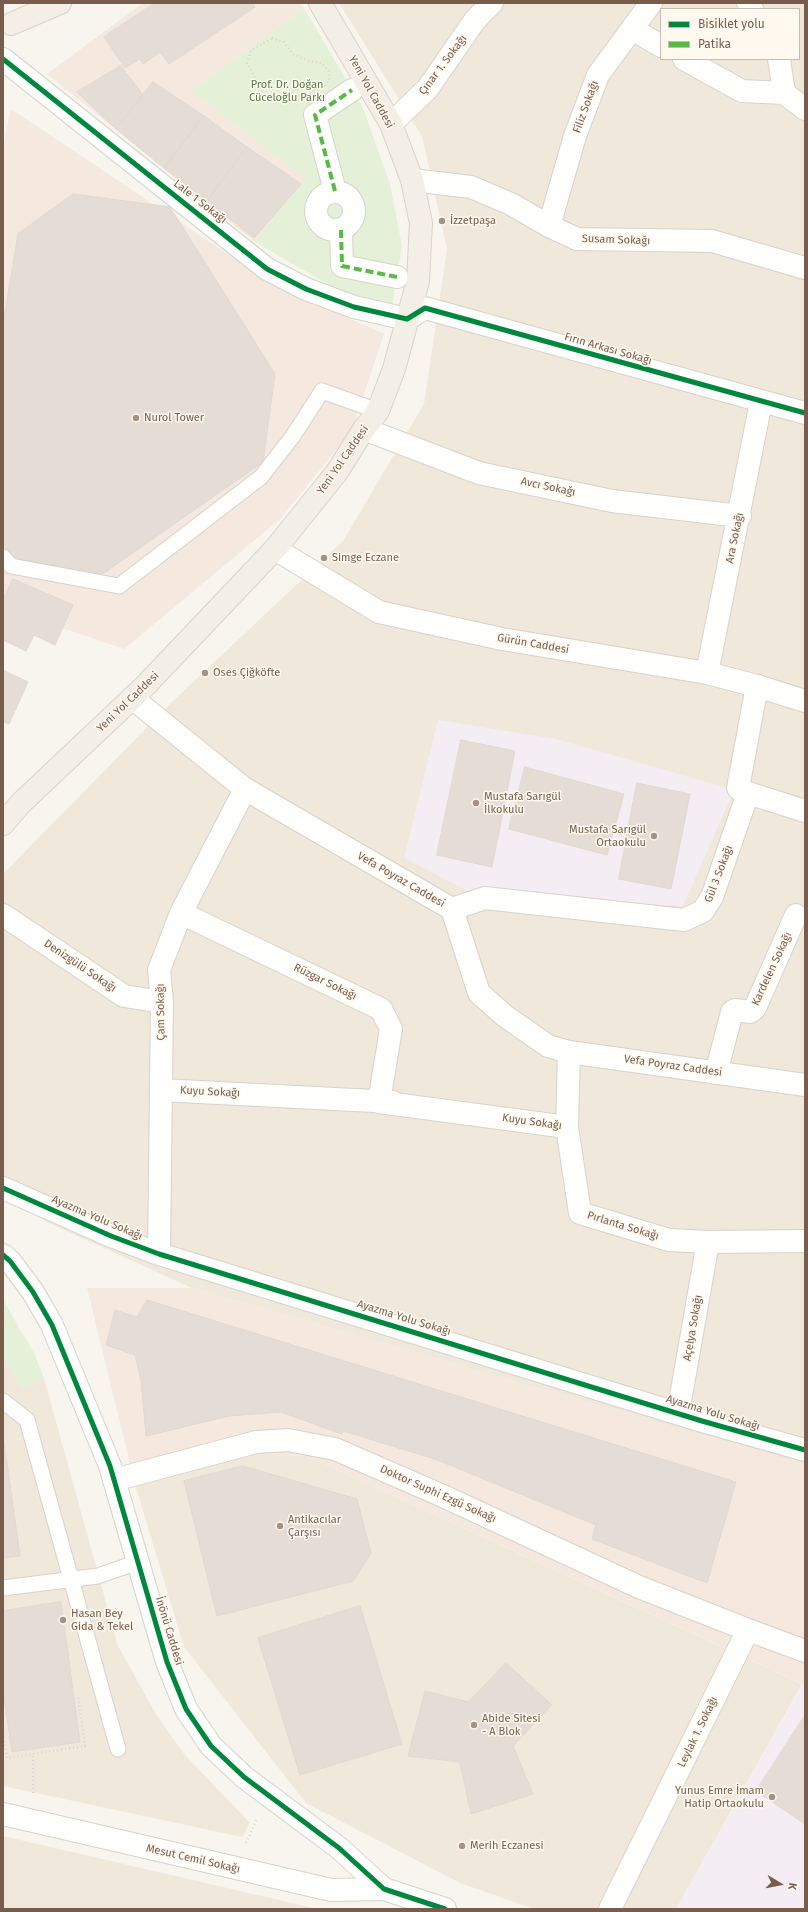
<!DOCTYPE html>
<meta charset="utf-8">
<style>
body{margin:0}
#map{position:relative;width:808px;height:1912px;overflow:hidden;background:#f8f5ee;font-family:"Fira Sans",sans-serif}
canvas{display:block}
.frame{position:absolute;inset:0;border:4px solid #785d4c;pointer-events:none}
.legend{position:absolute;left:660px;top:8px;width:140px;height:52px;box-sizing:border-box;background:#fff9f0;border:1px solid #c9bbae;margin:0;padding:5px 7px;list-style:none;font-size:12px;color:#785d4c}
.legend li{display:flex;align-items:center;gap:8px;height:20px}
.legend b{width:20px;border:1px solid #c9bbae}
.north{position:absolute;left:760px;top:1864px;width:40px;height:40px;-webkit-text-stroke:3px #fff9f0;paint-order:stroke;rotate:100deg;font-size:11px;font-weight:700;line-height:16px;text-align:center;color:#785d4c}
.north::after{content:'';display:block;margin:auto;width:14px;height:18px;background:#785d4c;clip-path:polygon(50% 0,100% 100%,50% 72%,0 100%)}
</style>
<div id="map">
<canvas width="808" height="1912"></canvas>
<div class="frame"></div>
<ul class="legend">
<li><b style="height:5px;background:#00873e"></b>Bisiklet yolu</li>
<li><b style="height:5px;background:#58b947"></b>Patika</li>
</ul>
<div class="north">K</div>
</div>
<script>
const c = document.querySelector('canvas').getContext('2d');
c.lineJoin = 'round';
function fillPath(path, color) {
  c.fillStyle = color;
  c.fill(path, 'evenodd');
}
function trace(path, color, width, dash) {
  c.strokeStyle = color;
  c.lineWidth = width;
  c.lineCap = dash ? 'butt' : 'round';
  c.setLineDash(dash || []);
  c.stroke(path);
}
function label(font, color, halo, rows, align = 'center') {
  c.font = font + ' "Fira Sans",sans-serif';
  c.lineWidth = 3;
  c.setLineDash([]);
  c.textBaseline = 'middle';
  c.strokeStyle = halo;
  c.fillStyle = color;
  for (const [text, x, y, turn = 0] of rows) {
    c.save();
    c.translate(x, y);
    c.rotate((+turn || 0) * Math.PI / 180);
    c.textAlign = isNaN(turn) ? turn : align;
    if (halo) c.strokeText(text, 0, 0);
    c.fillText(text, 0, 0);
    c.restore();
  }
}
fillPath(new Path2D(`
 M 339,3 L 805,3 L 805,1465 L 192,1288 L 49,1223 L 3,1196 L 3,874 L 174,700 L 343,541 L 424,404 L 447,249 L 422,136 ZM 661,9 L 799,9 L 799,59 L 661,59 Z
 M 3,1357 L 22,1388 L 44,1378 L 118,1646 L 156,1714 L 184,1754 L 250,1823 L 242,1837 L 3,1786 Z
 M 249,1453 L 307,1456 L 802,1684 L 805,1678 L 805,1686 L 802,1684 L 676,1909 L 534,1909 L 460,1883 L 306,1803 L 184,1647 L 135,1484 Z
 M 3,1836 L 318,1909 L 3,1909 Z`), '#f1e8dc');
fillPath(new Path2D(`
 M 143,3 L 300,3 L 304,8 L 191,91 L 306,178 L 255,242 L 47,74 Z
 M 11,109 L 268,281 L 384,334 L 352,430 L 280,519 L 124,649 L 3,608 L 3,144 Z
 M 87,1288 L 192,1288 L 805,1465 L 805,1678 L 803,1684 L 307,1456 L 249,1453 L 135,1484 Z`), '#f5e8df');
fillPath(new Path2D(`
 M 438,720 L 556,739 L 734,790 L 683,906 L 470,892 L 404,858 Z
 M 803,1684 L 805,1686 L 805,1909 L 676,1909 Z`), '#f5edf4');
fillPath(new Path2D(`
 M 304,8 L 363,108 L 390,184 L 402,246 L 392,307 L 341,292 L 255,242 L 305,178 L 191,91 Z
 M 3,1300 L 34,1353 L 44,1378 L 22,1388 L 3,1357 Z`), '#e5f0d9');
const building = new Path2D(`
 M 155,3 L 252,3 L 255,7 L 169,64 L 160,52 L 143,64 L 140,59 L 125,68 L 104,37 Z
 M 121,66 L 143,95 L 116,129 L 77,92 Z
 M 153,82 L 204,116 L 164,168 L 116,129 Z
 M 204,116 L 247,147 L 207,201 L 164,168 Z
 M 247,147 L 301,184 L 254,238 L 207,201 Z
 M 73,194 L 170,207 L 275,374 L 263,462 L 101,575 L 14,560 L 3,545 L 3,325 L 18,234 Z
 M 13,579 L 73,605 L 55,645 L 34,635 L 26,651 L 3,640 L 3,600 Z
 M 3,670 L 28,682 L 9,724 L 3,722 Z
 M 461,740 L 515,751 L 492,867 L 437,855 Z
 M 525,767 L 624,794 L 607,855 L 509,829 Z
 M 637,783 L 690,794 L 671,889 L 619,879 Z
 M 147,1300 L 736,1482 L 707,1583 L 592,1539 L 596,1525 L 435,1459 L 343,1431 L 342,1434 L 281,1412 L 229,1416 L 146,1436 L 141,1380 L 135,1355 L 106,1345 L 115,1310 L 137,1317 Z
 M 3,1435 L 20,1556 L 3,1558 Z
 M 243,1466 L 357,1499 L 371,1553 L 353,1581 L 217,1616 L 184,1481 Z
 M 61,1602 L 80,1742 L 12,1752 L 3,1691 L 3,1611 Z
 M 360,1606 L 402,1744 L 300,1775 L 258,1638 Z
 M 506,1663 L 552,1705 L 513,1746 L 533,1794 L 471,1814 L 460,1762 L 408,1756 L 425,1691 L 468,1702 Z
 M 804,1717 L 805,1718 L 805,1824 L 756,1791 Z`);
fillPath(building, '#e5ddd5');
trace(building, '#e1d8d0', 1);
const lane = new Path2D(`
 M 3,557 L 11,566 L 119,586 L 261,477 L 293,436 L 322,391 L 378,411
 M 3,1401 L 27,1420 L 118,1749
 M 3,1588 L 98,1576 L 138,1562`);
const street = new Path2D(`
 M 748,3 L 752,9
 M 632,29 L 661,46
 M 3,59 L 267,269 L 306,289 L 354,307 L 407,319 L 425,308 L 805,413
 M 684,59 L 742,91 L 784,93 L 805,109
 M 779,59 L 784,93
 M 391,124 L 428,88 L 475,20 L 492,3
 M 412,180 L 471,187 L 511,204 L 549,226 L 577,239 L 712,241 L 805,268
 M 335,191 L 315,115 L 352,90
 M316 211a19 19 0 1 1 38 0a19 19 0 1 1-38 0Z
 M 549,226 L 575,136 L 598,75 L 651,3
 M 341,230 L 342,266 L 397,277
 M 364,429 L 479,473 L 612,501 L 740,516
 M 707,673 L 761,402
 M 748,793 L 805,811
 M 452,909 L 485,898 L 684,920 L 703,911 L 712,897 L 748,793 L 738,788 L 757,686
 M 181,913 L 381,1009 L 391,1029 L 379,1102 L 567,1127
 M 3,915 L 124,996 L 162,1002
 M 569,1052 L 567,1127 L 580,1213 L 669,1240 L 708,1242 L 805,1241
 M 716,1073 L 732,1012 L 735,1010 L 750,1012 L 755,1008 L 796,915
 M 161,1090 L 393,1102
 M 3,1188 L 111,1236 L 159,1254 L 702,1421 L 805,1450
 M 159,1254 L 162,1002 L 159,970 L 181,913 L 245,789
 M 678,1413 L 708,1242
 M 114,1480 L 256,1442 L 288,1440 L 335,1449 L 443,1496 L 639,1587 L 748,1630
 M 3,1814 L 331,1890 L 384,1889
 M 610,1909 L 748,1630 L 805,1651`);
const secondary = new Path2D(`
 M 275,549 L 379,612 L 502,639 L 707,673 L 757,686 L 805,701
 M 132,698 L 245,789 L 452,909 L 479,993 L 505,1016 L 548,1046 L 569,1052 L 805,1085
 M 3,1255 L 10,1261 L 33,1292 L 52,1325 L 110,1466 L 167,1662 L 186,1709 L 211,1746 L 244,1777 L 339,1848 L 384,1889 L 445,1909`);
const primary = new Path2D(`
 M 11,24 L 60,3
 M 3,824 L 21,803 L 144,687 L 275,549 L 337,472 L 364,429 L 378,411 L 394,369 L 418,281 L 421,223 L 412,180 L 391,124 L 320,3`);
trace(lane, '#d7d2cc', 17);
trace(street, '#d7d2cc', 24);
trace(secondary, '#d8d1ca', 24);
trace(primary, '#dad1cb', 24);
trace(new Path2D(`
 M 272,38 L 284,42 L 293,54 L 309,61 L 321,63 L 329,71 L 329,81 L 325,85 C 303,96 290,102 265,96 L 247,63 L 251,51 Z
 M 3,1323 L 5,1326
 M 3,1733 L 7,1758 L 85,1746 L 78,1697
 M 33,1793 L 33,1754
 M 246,1843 L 257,1818`), '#dad4cf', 2.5, [1, 3]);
trace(lane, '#fefefc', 15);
trace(street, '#fefefc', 22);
trace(secondary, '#fefefc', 22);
trace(primary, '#f3eee6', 22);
trace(new Path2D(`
 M 335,191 L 315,115 L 352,90
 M 341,230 L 342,266 L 397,277`), '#58b947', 4, [8, 4]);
trace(new Path2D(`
 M 3,59 L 267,269 L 306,289 L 354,307 L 407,319 L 425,308 L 805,413
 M 3,1188 L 111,1236 L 159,1254 L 702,1421 L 805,1450
 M 3,1255 L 10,1261 L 33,1292 L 52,1325 L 110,1466 L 167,1662 L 186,1709 L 211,1746 L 244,1777 L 339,1848 L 384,1889 L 445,1909`), '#00873e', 5);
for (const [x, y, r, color] of [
 [442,221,4,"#a59285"],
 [136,418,4,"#a59285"],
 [324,558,4,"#a59285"],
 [205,673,4,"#a59285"],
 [476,803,4,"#a59285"],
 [654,836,4,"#a59285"],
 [280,1526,4,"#a59285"],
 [63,1620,4,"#a59285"],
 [474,1725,4,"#a59285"],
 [772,1797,4,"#a59285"],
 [462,1846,4,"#a59285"]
]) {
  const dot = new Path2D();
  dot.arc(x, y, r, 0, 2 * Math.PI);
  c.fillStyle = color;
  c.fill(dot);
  trace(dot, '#fff9f0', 1.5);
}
label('11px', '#785d4c', '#fff9f0', [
 ["Çınar 1. Sokağı",443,65,-53],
 ["Yeni Yol Caddesi",371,92,61],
 ["Filiz Sokağı",586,107,-70],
 ["Lale 1 Sokağı",200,202,38],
 ["Susam Sokağı",616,240,2],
 ["Fırın Arkası Sokağı",608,349,16],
 ["Yeni Yol Caddesi",343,460,-55],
 ["Avcı Sokağı",548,487,12],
 ["Ara Sokağı",735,538,-78],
 ["Gürün Caddesi",533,644,10],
 ["Yeni Yol Caddesi",128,702,-44],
 ["Gül 3 Sokağı",719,874,-69],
 ["Vefa Poyraz Caddesi",401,880,30],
 ["Denizgülü Sokağı",80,966,34],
 ["Kardelen Sokağı",772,969,-65],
 ["Rüzgar Sokağı",325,982,26],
 ["Çam Sokağı",161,1012,-91],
 ["Vefa Poyraz Caddesi",673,1066,8],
 ["Kuyu Sokağı",210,1092,3],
 ["Kuyu Sokağı",532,1122,8],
 ["Ayazma Yolu Sokağı",97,1218,23],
 ["Pırlanta Sokağı",623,1226,17],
 ["Ayazma Yolu Sokağı",404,1318,17],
 ["Açelya Sokağı",693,1328,-80],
 ["Ayazma Yolu Sokağı",713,1413,17],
 ["Doktor Suphi Ezgü Sokağı",438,1494,24],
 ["İnönü Caddesi",169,1631,73],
 ["Leylak 1. Sokağı",698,1732,-64],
 ["Mesut Cemil Sokağı",193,1859,13]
]);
label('11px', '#547d44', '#fff9f0', [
 ["Prof. Dr. Doğan",287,85],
 ["Cüceloğlu Parkı",287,98]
]);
label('11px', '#785d4c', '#fff9f0', [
 ["İzzetpaşa",450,221],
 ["Nurol Tower",144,418],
 ["Simge Eczane",332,558],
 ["Oses Çiğköfte",213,673],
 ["Mustafa Sarıgül",484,797],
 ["İlkokulu",484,810],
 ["Mustafa Sarıgül",646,830,"right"],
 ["Ortaokulu",646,843,"right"],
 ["Antikacılar",288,1520],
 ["Çarşısı",288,1533],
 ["Hasan Bey",71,1614],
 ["Gida & Tekel",71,1627],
 ["Abide Sitesi",482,1719],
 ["- A Blok",482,1732],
 ["Yunus Emre İmam",764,1791,"right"],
 ["Hatip Ortaokulu",764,1804,"right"],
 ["Merih Eczanesi",470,1846]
], 'left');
</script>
